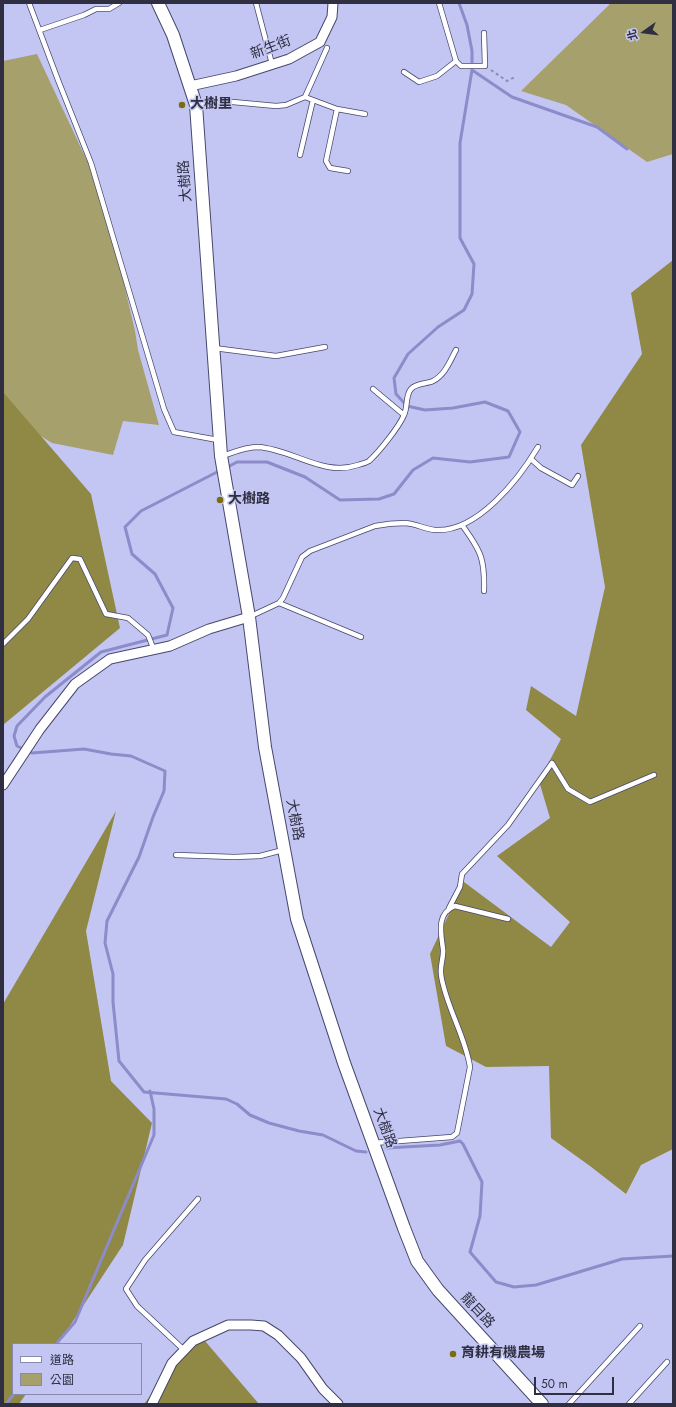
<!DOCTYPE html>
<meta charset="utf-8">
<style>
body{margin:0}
#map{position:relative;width:676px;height:1407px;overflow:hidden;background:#c3c6f3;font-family:Jost,"Noto Sans TC",sans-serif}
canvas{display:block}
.frame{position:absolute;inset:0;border:4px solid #2f2f41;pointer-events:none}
.legend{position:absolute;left:12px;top:1343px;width:130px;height:52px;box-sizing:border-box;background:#c3c6f3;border:1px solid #888aac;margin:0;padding:5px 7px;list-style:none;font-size:12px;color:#2f2f41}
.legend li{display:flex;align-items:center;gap:8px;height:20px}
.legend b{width:20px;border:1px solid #888aac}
.north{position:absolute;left:624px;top:12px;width:40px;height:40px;-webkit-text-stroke:3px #c3c6f3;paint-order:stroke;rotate:256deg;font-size:11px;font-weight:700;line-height:16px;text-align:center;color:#2f2f41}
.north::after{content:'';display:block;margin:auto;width:14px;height:18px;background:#2f2f41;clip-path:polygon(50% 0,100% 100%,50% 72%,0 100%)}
.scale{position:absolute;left:534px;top:1377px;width:80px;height:18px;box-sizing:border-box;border:2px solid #2f2f41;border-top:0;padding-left:5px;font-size:12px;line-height:14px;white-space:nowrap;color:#2f2f41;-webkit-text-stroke:3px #c3c6f3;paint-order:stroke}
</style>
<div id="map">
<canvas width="676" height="1407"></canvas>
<div class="frame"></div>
<ul class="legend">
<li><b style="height:5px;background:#fff"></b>道路</li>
<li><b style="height:11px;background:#a6a06c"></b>公園</li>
</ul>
<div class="north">北</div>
<div class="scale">50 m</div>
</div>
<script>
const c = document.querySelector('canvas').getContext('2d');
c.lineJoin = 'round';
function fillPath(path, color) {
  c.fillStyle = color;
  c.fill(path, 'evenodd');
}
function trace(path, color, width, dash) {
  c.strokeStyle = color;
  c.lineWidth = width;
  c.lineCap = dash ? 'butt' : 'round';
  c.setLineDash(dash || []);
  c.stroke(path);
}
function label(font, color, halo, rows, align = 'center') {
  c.font = font + ' Jost,"Noto Sans TC",sans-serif';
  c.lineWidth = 3;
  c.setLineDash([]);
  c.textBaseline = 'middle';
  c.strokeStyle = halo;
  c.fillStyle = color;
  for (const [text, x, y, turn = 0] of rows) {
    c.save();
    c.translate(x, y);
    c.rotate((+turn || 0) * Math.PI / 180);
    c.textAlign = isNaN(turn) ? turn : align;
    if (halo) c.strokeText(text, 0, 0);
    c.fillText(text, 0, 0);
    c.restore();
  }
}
fillPath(new Path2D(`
 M 609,3 L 673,3 L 673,154 L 647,162 L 566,105 L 521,91 L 609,5 Z
 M 37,54 L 89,165 L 117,254 L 135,331 L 138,350 L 159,425 L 123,421 L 113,455 L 52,443 L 7,415 L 3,415 L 3,61 Z`), '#a6a06c');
fillPath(new Path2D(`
 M 673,260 L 673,1149 L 641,1165 L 626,1194 L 590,1166 L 551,1138 L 549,1066 L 486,1067 L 446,1046 L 430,954 L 464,882 L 551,947 L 570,922 L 497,856 L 550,818 L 539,781 L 561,739 L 526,710 L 531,686 L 576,716 L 605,587 L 581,445 L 642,354 L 631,293 Z
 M 3,392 L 91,494 L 120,628 L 3,725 Z
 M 116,811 L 86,931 L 111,1081 L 152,1123 L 123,1245 L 58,1344 L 13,1344 L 13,1394 L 26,1394 L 19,1404 L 3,1404 L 3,1004 Z
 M 199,1334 L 259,1404 L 144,1404 Z`), '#908845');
trace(new Path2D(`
 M 472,70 L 512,97 L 597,127 L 627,149
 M 226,468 L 237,462 L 267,462 L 305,477 L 340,500 L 379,499 L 394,494 L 413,470 L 433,458 L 470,462 L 509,457 L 520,432 L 508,411 L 485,402 L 453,408 L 425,410 L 407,406 L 396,394 L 394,378 L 408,354 L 438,327 L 464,310 L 472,294 L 474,264 L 460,238 L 460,143 L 472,70 L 472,51 L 467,25 L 459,3
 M 221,470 L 141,511 L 125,527 L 132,554 L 155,574 L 173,608 L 167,635 L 101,652 L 45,697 L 17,726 L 14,736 L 17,746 L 32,753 L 84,749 L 111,754 L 131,756 L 165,771 L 164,791 L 153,817 L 139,857 L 107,921 L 105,943 L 113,974 L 113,1002 L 119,1061 L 144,1092 L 226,1099 L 237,1104 L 250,1115 L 269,1123 L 299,1131 L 323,1135 L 356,1151 L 366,1152
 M 386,1148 L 440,1145 L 460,1141 L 463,1144 L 482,1182 L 480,1216 L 470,1252 L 496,1282 L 514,1287 L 536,1285 L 622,1259 L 673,1256
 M 56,1344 L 75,1322 L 154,1135 L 154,1109 L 150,1091
 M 6,1404 L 14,1394`), '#8b8cc9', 3);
const service = new Path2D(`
 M 29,3 L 58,80 L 91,163 L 164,409 L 174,432 L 218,440
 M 256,3 L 272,64
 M 40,30 L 84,15 L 96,9 L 109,9 L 119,3
 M 456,61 L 461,66 L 485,66 L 484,33
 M 404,72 L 419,82 L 437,76 L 456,61 L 439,3
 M 305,97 L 327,48
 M 197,105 L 222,101 L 276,106 L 286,105 L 305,97 L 337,109 L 365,114
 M 337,109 L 326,161 L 330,168 L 348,171
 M 300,155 L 313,100
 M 214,348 L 276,356 L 325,347
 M 373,389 L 404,415
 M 223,456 C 234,452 245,447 258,447 C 292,449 323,477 358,465 C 361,464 366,463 369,461 C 379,452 399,427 404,415 C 408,407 405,396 411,389 C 416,383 427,384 433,381 C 445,375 450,361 456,350
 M 531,459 L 541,468 L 572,485 L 578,476
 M 462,525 C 481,551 485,559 484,591
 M 279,603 L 361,637
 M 249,617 L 279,603 L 283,598 L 302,557 L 310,551 L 375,526 C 385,524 396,523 406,523 C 416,524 425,529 435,530 C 477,533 519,479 538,447
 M 3,644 L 28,619 L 72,558 L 80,559 L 106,614 L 128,618 L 148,635 L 154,650
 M 176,855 L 234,857 L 260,856 L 283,850
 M 449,908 L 460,887 L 462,874 L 508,825 L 552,763 L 568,789 L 590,802 L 654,775
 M 373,1143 L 452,1137 L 457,1133 L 470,1067 C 466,1040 451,1015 444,988 C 443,984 441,978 441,973 C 440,965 444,957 443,949 C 441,934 436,913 455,906 L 508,919
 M 184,1350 L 137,1306 L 126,1289 L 145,1260 L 198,1199
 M 569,1404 L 640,1326
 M 629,1404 L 667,1362`);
const minor = new Path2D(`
 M 190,86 L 236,76 L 289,59 L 320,42 L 332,17 L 333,3
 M 3,785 L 40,729 L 75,684 L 110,659 L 170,646 L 209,629 L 249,617
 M 152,1404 L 172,1363 L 193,1341 L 228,1325 L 251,1325 L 264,1326 L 278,1335 L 301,1358 L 323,1389 L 338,1404`);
const tertiary = new Path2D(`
 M 158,3 L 173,35 L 196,105 L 221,456 L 249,617 L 265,747 L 297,919 L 344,1063 L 404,1228 L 417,1261 L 438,1290 L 542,1404`);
trace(service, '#47476d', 6);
trace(minor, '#47476d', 11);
trace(tertiary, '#47476d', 14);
trace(new Path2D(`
 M 491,70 L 507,81 L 515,77`), '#8b8daf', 2, [3, 3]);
trace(service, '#fff', 4.5);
trace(minor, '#fff', 9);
trace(tertiary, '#fff', 12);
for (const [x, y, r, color] of [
 [182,105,4,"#786e0b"],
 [220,500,4,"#786e0b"],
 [453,1354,4,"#786e0b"]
]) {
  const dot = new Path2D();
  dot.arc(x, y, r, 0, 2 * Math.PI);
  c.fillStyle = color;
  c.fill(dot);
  trace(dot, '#c3c6f3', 1.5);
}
label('14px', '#2f2f41', '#c3c6f3', [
 ["新生街",271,48,-21],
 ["大樹路",186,181,-94],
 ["大樹路",294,820,79],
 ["大樹路",384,1128,70],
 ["龍目路",477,1311,47]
]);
label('bold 14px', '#2f2f41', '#c3c6f3', [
 ["大樹里",190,105],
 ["大樹路",228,500],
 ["育耕有機農場",461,1354]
], 'left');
</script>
